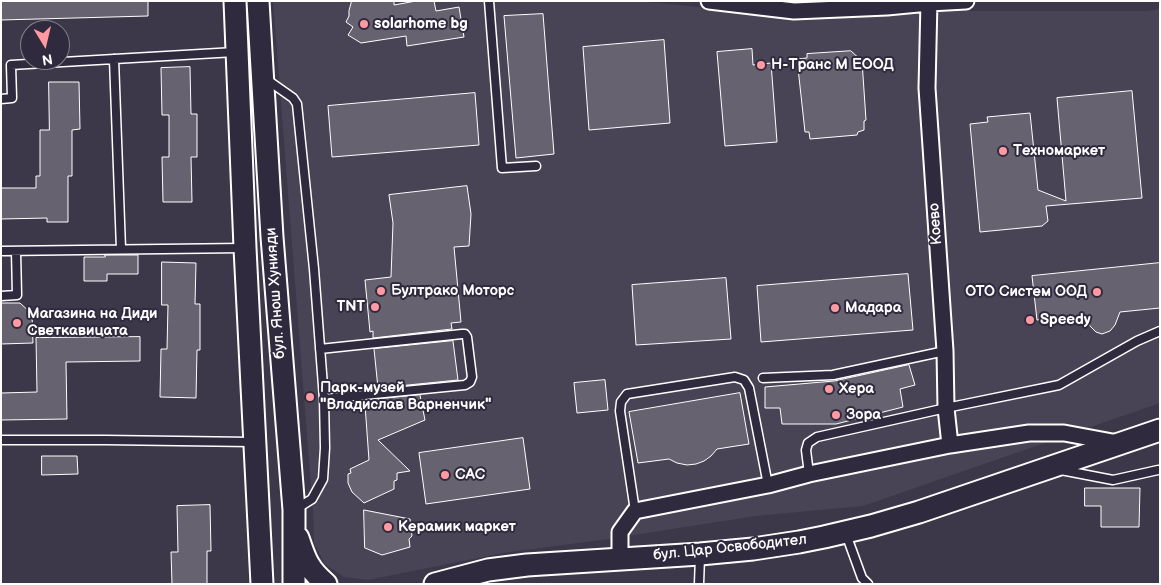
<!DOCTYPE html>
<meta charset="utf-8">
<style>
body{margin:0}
#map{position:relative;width:1161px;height:585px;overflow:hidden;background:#3c3749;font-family:"Balsamiq Sans",sans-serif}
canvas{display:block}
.frame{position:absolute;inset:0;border:2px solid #fff;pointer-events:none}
.north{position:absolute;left:20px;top:20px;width:50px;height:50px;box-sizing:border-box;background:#2f2a3d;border:1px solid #827f8b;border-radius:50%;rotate:171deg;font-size:14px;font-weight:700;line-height:20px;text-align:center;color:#fff}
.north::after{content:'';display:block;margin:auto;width:18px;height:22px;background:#ff9aa2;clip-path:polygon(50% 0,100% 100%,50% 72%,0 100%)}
</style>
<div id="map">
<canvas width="1161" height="585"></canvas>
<div class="frame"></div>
<div class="north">N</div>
</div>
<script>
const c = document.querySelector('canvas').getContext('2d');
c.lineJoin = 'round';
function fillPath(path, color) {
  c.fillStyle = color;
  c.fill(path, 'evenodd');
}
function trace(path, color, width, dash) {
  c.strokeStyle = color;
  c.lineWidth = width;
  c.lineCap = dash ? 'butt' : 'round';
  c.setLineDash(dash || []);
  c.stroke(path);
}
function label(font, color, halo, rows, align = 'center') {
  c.font = font + ' "Balsamiq Sans",sans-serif';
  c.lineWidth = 4;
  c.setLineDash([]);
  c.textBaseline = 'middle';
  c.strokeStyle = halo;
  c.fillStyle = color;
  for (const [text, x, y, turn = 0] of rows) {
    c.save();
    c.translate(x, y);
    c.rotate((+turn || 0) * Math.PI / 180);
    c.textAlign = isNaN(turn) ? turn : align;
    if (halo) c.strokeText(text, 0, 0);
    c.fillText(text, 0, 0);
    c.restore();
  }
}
fillPath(new Path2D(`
 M 273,1 L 636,1 L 802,17 L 922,11 L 1147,11 L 1160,9 L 1160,403 L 863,506 L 755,516 L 609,539 L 503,553 L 368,580 L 344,577 L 325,564 L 314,543 L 313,512 Z`), '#494455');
const building = new Path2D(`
 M 1,1 L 148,1 L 148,16 L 1,20 Z
 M 352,1 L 394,1 L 394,5 L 416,1 L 434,1 L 436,11 L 459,7 L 464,37 L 407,46 L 406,36 L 361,43 L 348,35 L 353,27 L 346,22 L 349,16 L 349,11 Z
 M 543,14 L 554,154 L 516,158 L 504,16 Z
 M 664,40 L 670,123 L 589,130 L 583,47 Z
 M 752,49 L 753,65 L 771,63 L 777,142 L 725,146 L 717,52 Z
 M 851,51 L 862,61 L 866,120 L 864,121 L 864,130 L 858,132 L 857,135 L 810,139 L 809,132 L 805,132 L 797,59 L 807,58 L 807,54 Z
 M 190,67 L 191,114 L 197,114 L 197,157 L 191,157 L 192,202 L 163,202 L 162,157 L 169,157 L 169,115 L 162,115 L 161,68 Z
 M 49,82 L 79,82 L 80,129 L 72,130 L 72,176 L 68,176 L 68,222 L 47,222 L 47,218 L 1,219 L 1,188 L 36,188 L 36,176 L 40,176 L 40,130 L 49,130 Z
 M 1132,91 L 1142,198 L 1046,206 L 1048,221 L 1042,226 L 980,232 L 970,124 L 988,122 L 987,117 L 1030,113 L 1038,190 L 1066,201 L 1057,98 Z
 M 475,93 L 479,145 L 332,157 L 328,106 Z
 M 467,186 L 471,214 L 469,246 L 454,247 L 461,322 L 451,323 L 452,329 L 373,338 L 373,331 L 370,332 L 365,280 L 391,277 L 393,223 L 389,195 Z
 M 105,255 L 138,255 L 138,274 L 107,274 L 107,281 L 84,281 L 84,257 L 105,257 Z
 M 162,262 L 196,263 L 195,304 L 200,304 L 200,350 L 197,350 L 196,398 L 160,397 L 161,349 L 167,349 L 168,305 L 162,305 Z
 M 1160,263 L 1160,308 L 1120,312 L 1115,325 L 1110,331 L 1102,334 L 1096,332 L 1090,326 L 1084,316 L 1037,320 L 1032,276 Z
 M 908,274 L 913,330 L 761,342 L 757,286 Z
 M 726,278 L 731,339 L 636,345 L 632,285 Z
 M 1,303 L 20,303 L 32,314 L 33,343 L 1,344 Z
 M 140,337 L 140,361 L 66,362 L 67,419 L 1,420 L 1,393 L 37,392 L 36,338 Z
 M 453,341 L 458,380 L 378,388 L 374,349 Z
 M 909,365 L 915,385 L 900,389 L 903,407 L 836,424 L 782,424 L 780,408 L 765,408 L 765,387 L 834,381 Z
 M 605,380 L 608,410 L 577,413 L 574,383 Z
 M 740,393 L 749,444 L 717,449 L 711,456 L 704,461 L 696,464 L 687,465 L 677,463 L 669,459 L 638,463 L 629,412 Z
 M 420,395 L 425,420 L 378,440 L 410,471 L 397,473 L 397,480 L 394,481 L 394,489 L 364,503 L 352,492 L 348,483 L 348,474 L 351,473 L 350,469 L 369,460 L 365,405 L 379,404 L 379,399 Z
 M 523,438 L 530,489 L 426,504 L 419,453 Z
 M 42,456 L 77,456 L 78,474 L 42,475 Z
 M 1085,488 L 1140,488 L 1139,527 L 1101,527 L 1101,506 L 1085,506 Z
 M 210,505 L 211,551 L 207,551 L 207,584 L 172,584 L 171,552 L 178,552 L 177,506 Z
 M 364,510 L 410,519 L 412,536 L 409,539 L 410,547 L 382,555 L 365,548 Z`);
fillPath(building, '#666270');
trace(building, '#fff', 1);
const lane = new Path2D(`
 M 489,1 L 502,168 L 536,166
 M 114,59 L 121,249
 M 266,79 L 293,98 L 297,104 L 314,269 L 324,399 L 325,448 L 323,479 L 312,499 L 296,509
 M 1,99 L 12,98 L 11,65 L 235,52
 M 1,251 L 243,248
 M 1,296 L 17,295 L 16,251
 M 320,349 L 462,334 L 465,334 L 467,337 L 472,377 L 470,382 L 465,385 L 324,399
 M 763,378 L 833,375 L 945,351
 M 1,440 L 105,440 L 252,442
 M 1061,470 L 1113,480 L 1158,470
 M 809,474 L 806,450 L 808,443 L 817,437 L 946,408 L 1059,385 L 1137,341 L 1160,331
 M 635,511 L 620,411 L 621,402 L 627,394 L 735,377 L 744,380 L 749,388 L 768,485
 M 846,534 L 862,578 L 868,584
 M 699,584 L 700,556`);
const street = new Path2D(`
 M 709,1 L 794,11 L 887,7 L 929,3 L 966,1
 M 929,1 L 927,88 L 945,351 L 946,408 L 950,445
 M 620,558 L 620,532 L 635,511 L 768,485 L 809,474 L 950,445 L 1029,433 L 1064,433 L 1118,443`);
const secondary = new Path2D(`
 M 235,1 L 245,248 L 262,584
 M 258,1 L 272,237 L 294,510 L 294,584
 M 298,538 C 305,559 308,569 326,584
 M 435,584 L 488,570 L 527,565 L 700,554 L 753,549 L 799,542 L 824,537 L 871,526 L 919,512 L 1160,430`);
trace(lane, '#fff', 11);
trace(street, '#fff', 19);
trace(secondary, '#fff', 25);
trace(lane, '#2f2a3d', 8);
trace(street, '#2f2a3d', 15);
trace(secondary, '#2f2a3d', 21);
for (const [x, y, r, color] of [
 [364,24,5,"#ff9aa2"],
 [761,65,5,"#ff9aa2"],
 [1003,151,5,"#ff9aa2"],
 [381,291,5,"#ff9aa2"],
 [1097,292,5,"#ff9aa2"],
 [375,307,5,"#ff9aa2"],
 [835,308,5,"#ff9aa2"],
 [1030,320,5,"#ff9aa2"],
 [17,323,5,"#ff9aa2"],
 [829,389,5,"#ff9aa2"],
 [310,397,5,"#ff9aa2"],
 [836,415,5,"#ff9aa2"],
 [445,475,5,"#ff9aa2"],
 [388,527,5,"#ff9aa2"]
]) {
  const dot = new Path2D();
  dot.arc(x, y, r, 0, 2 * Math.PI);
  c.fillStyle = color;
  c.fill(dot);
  trace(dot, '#2f2a3d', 2);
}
label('bold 15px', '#fff', '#2f2a3d', [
 ["solarhome bg",374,24],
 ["Н-Транс М ЕООД",771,65],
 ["Техномаркет",1013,151],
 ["Бултрако Моторс",391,291],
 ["ОТО Систем ООД",1087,292,"right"],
 ["TNT",365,307,"right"],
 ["Мадара",845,308],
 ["Магазина на Диди",27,314],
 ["Светкавицата",27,331],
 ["Speedy",1040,320],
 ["Парк-музей",320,388],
 ["\"Владислав Варненчик\"",320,405],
 ["Хера",839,389],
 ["Зора",846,415],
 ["САС",455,475],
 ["Керамик маркет",398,527]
], 'left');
label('15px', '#fff', '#2f2a3d', [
 ["Коево",936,224,-94],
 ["бул. Янош Хунияди",276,293,-94],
 ["бул. Цар Освободител",730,548,-6]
]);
</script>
